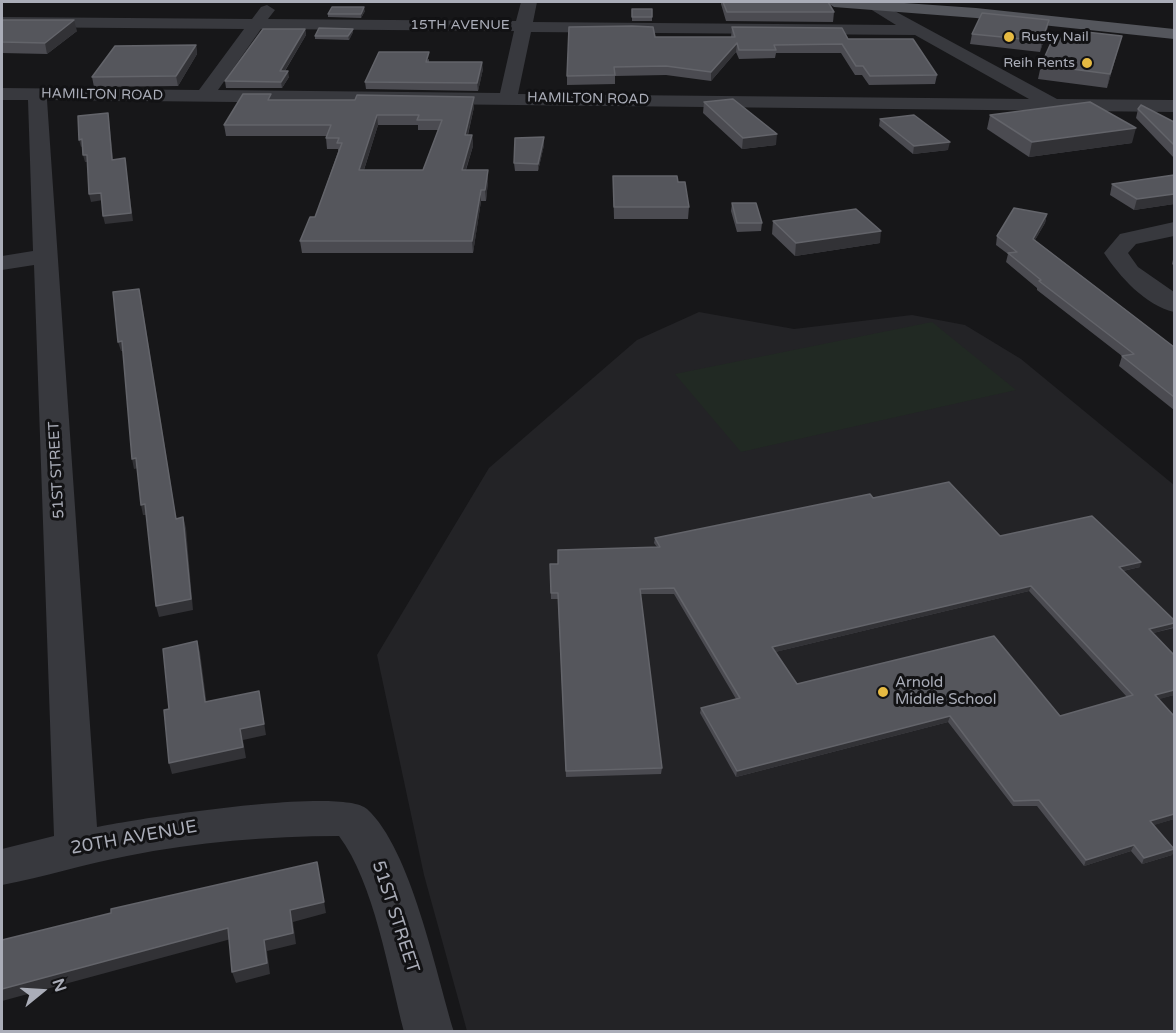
<!DOCTYPE html>
<style>
body{margin:0}
#map{position:relative;width:1176px;height:1033px;overflow:hidden;background:#171719;font-family:"Varela Round",sans-serif}
canvas{display:block}
.frame{position:absolute;inset:0;border:3px solid #aaadb8;pointer-events:none}
.north{position:absolute;left:12px;top:961px;width:60px;height:60px;-webkit-text-stroke:4px #121214;paint-order:stroke;rotate:72deg;font-size:16px;font-weight:700;line-height:24px;text-align:center;color:#aaadb8}
.north::after{content:'';display:block;margin:auto;width:21px;height:27px;background:#aaadb8;clip-path:polygon(50% 0,100% 100%,50% 72%,0 100%)}
</style>
<div id="map">
<canvas width="1176" height="1033"></canvas>
<div class="frame"></div>
<div class="north">N</div>
</div>
<script>
const c = document.querySelector('canvas').getContext('2d');
c.lineJoin = 'round';
function fillPath(path, color) {
  c.fillStyle = color;
  c.fill(path, 'evenodd');
}
function trace(path, color, width, dash) {
  c.strokeStyle = color;
  c.lineWidth = width;
  c.lineCap = dash ? 'butt' : 'round';
  c.setLineDash(dash || []);
  c.stroke(path);
}
function label(font, color, halo, rows, align = 'center') {
  c.font = font + ' "Varela Round",sans-serif';
  c.lineWidth = 6;
  c.setLineDash([]);
  c.textBaseline = 'middle';
  c.strokeStyle = halo;
  c.fillStyle = color;
  for (const [text, x, y, turn = 0] of rows) {
    c.save();
    c.translate(x, y);
    c.rotate((+turn || 0) * Math.PI / 180);
    c.textAlign = isNaN(turn) ? turn : align;
    if (halo) c.strokeText(text, 0, 0);
    c.fillText(text, 0, 0);
    c.restore();
  }
}
fillPath(new Path2D(`
 M 699,312 L 794,329 L 912,315 L 965,325 L 1021,359 L 1174,485 L 1174,1031 L 467,1031 L 424,875 L 377,655 L 489,468 L 637,340 Z`), '#232326');
fillPath(new Path2D(`
 M 932,322 L 1016,390 L 741,452 L 675,374 Z`), '#212923');
fillPath(new Path2D(`
 M 521,2 L 537,2 L 533,22 L 896,25 L 859,2 L 878,2 L 1057,99 L 1174,100 L 1174,112 L 47,100 L 97,827 C 136,819 342,786 367,809 C 411,849 436,973 454,1032 L 404,1032 C 389,974 374,882 339,836 C 268,836 197,842 127,856 C 85,864 44,877 2,885 L 2,849 L 54,836 L 34,265 L 2,270 L 2,256 L 33,251 L 28,100 L 2,100 L 2,88 L 199,90 L 244,29 L 2,27 L 2,17 L 252,19 L 261,7 L 267,5 L 275,10 L 268,19 L 516,21 ZM 261,29 L 514,31 L 500,93 L 218,90 ZM 531,32 L 915,35 L 1029,99 L 518,94 Z
 M 1174,222 L 1174,236 L 1136,244 L 1128,253 L 1138,267 L 1174,292 L 1174,312 C 1145,305 1120,277 1104,253 L 1120,234 Z`), '#38393e');
fillPath(new Path2D(`
 M 826,2 L 890,2 L 976,8 L 1174,29 L 1174,39 L 976,18 L 834,7 Z`), '#54565c');
fillPath(new Path2D(`
 M 721,2 L 828,2 L 834,12 L 833,22 L 726,21 L 721,4 Z
 M 632,9 L 652,9 L 652,21 L 632,21 Z
 M 365,11 L 361,18 L 328,17 L 328,14 Z
 M 1049,20 L 1047,30 L 1040,52 L 970,44 L 972,34 Z
 M 2,22 L 77,31 L 47,54 L 2,53 Z
 M 732,27 L 848,39 L 937,75 L 935,84 L 869,85 L 862,75 L 855,75 L 841,53 L 776,53 L 775,58 L 739,59 L 736,52 L 711,81 L 666,75 L 615,76 L 615,84 L 567,85 L 567,76 L 655,37 L 731,37 Z
 M 305,29 L 306,35 L 285,71 L 289,77 L 282,88 L 226,88 L 225,81 Z
 M 353,32 L 349,40 L 315,39 L 315,36 Z
 M 196,45 L 197,54 L 178,86 L 94,87 L 92,77 Z
 M 1118,49 L 1107,88 L 1038,79 L 1041,65 Z
 M 429,59 L 429,62 L 483,69 L 478,91 L 366,89 L 365,82 Z
 M 474,97 L 474,107 L 468,135 L 472,135 L 473,146 L 466,170 L 488,181 L 486,201 L 481,201 L 473,253 L 302,253 L 300,241 L 315,217 L 338,152 L 338,149 L 327,149 L 326,138 L 327,136 L 226,136 L 224,125 L 272,100 L 355,100 ZM 378,125 L 418,125 L 418,130 L 438,130 L 423,170 L 364,170 Z
 M 704,102 L 776,145 L 742,149 L 703,113 Z
 M 1138,109 L 1174,122 L 1174,158 L 1136,118 Z
 M 990,115 L 1132,143 L 1029,157 L 987,129 Z
 M 880,119 L 948,150 L 913,154 L 879,126 Z
 M 544,137 L 544,145 L 538,171 L 515,171 L 514,163 Z
 M 1174,170 L 1174,204 L 1134,210 L 1110,195 L 1112,184 L 1173,175 Z
 M 613,176 L 678,182 L 689,207 L 688,219 L 614,219 Z
 M 732,203 L 762,223 L 761,231 L 737,232 L 731,211 Z
 M 1047,214 L 1045,223 L 1035,240 L 1174,347 L 1174,410 L 1119,366 L 1122,356 L 1037,290 L 1037,288 L 1006,262 L 1008,254 L 996,245 L 997,236 Z
 M 773,221 L 880,243 L 795,256 L 772,234 Z
 M 1174,255 L 1174,266 L 1172,264 Z
 M 873,498 L 1000,536 L 1140,567 L 1123,571 L 1174,628 L 1153,633 L 1174,655 L 1174,695 L 1158,699 L 1174,716 L 1174,819 L 1153,825 L 1174,849 L 1172,855 L 1142,864 L 1131,851 L 1084,866 L 1037,806 L 1013,806 L 948,722 L 736,777 L 700,713 L 701,708 L 736,699 L 674,594 L 640,594 L 662,768 L 661,774 L 566,777 L 558,599 L 551,599 L 550,564 L 558,564 L 657,547 L 654,543 L 655,538 ZM 1029,591 L 1127,697 L 1060,716 L 797,684 L 775,652 Z`), '#4b4b51');
fillPath(new Path2D(`
 M 364,7 L 365,11 L 361,18 L 361,14 Z
 M 74,20 L 77,31 L 47,54 L 45,43 Z
 M 1049,20 L 1047,30 L 1040,52 L 1042,41 Z
 M 305,29 L 306,35 L 281,77 L 280,71 Z
 M 353,29 L 353,32 L 349,40 L 348,36 Z
 M 1122,36 L 1118,49 L 1107,88 L 1110,74 Z
 M 737,43 L 736,52 L 711,81 L 711,72 Z
 M 196,45 L 197,54 L 178,86 L 176,76 Z
 M 482,62 L 483,69 L 478,91 L 477,83 Z
 M 288,71 L 289,77 L 282,88 L 281,82 Z
 M 474,97 L 474,107 L 465,146 L 465,135 Z
 M 108,113 L 109,120 L 114,167 L 112,160 Z
 M 377,115 L 378,125 L 360,182 L 359,170 Z
 M 1136,128 L 1132,143 L 1029,157 L 1032,142 Z
 M 777,134 L 776,145 L 742,149 L 743,138 Z
 M 472,135 L 473,146 L 462,181 L 462,170 Z
 M 544,137 L 544,145 L 538,171 L 538,164 Z
 M 82,139 L 84,146 L 81,147 L 79,140 Z
 M 950,142 L 948,150 L 913,154 L 914,146 Z
 M 83,155 L 87,155 L 88,162 L 85,162 Z
 M 125,158 L 133,221 L 105,224 L 103,216 Z
 M 488,170 L 488,181 L 486,201 L 485,190 Z
 M 481,190 L 481,201 L 473,253 L 472,241 Z
 M 101,193 L 103,200 L 91,202 L 89,194 Z
 M 1174,194 L 1174,204 L 1134,210 L 1137,199 Z
 M 1047,214 L 1045,223 L 1031,247 L 1033,239 Z
 M 881,231 L 880,243 L 795,256 L 796,243 Z
 M 139,289 L 141,298 L 178,529 L 176,519 Z
 M 122,341 L 124,351 L 121,351 L 118,342 Z
 M 136,458 L 139,468 L 134,469 L 132,459 Z
 M 145,504 L 148,515 L 143,515 L 141,505 Z
 M 183,517 L 186,528 L 193,610 L 159,617 L 156,606 Z
 M 1141,562 L 1140,567 L 1117,572 L 1119,567 Z
 M 1031,586 L 1029,591 L 771,653 L 772,647 Z
 M 1174,623 L 1174,627 L 1147,635 L 1149,629 Z
 M 197,641 L 200,652 L 208,713 L 205,702 Z
 M 1174,690 L 1174,695 L 1153,701 L 1155,695 Z
 M 259,691 L 266,735 L 243,740 L 246,758 L 172,774 L 169,763 L 240,729 Z
 M 950,716 L 948,722 L 736,777 L 737,771 Z
 M 1174,814 L 1174,819 L 1148,827 L 1150,821 Z
 M 1134,845 L 1131,851 L 1084,866 L 1086,860 Z
 M 1174,849 L 1172,855 L 1142,864 L 1144,858 Z
 M 317,862 L 326,913 L 293,922 L 296,944 L 267,951 L 270,974 L 236,983 L 232,972 L 264,940 L 290,910 Z
 M 228,928 L 231,939 L 2,1001 L 2,989 Z`), '#323236');
const building = new Path2D(`
 M 723,2 L 828,2 L 834,12 L 727,12 Z
 M 332,7 L 364,7 L 361,14 L 328,14 Z
 M 632,9 L 652,9 L 652,17 L 632,17 Z
 M 982,13 L 1049,20 L 1042,41 L 972,34 Z
 M 3,20 L 74,20 L 45,43 L 2,42 L 2,22 Z
 M 632,26 L 653,27 L 655,37 L 735,37 L 732,27 L 842,28 L 848,39 L 913,39 L 937,75 L 870,76 L 863,66 L 856,66 L 842,44 L 774,45 L 776,50 L 739,50 L 737,43 L 711,72 L 666,66 L 614,67 L 615,75 L 567,76 L 569,27 Z
 M 319,28 L 353,29 L 348,36 L 315,36 Z
 M 263,29 L 305,29 L 280,71 L 288,71 L 281,82 L 225,81 Z
 M 1086,32 L 1122,36 L 1110,74 L 1041,65 L 1055,34 L 1084,37 Z
 M 196,45 L 176,76 L 92,77 L 115,46 Z
 M 379,52 L 429,52 L 426,62 L 482,62 L 477,83 L 365,82 Z
 M 243,94 L 271,94 L 268,100 L 355,100 L 357,95 L 474,97 L 465,135 L 472,135 L 462,170 L 488,170 L 485,190 L 481,190 L 472,241 L 300,241 L 310,217 L 315,217 L 342,143 L 337,143 L 339,138 L 326,138 L 331,125 L 224,125 ZM 377,115 L 419,115 L 417,120 L 442,120 L 423,170 L 359,170 Z
 M 733,99 L 777,134 L 743,138 L 704,102 Z
 M 1090,102 L 1136,128 L 1032,142 L 990,115 Z
 M 1141,105 L 1174,122 L 1174,145 L 1138,109 Z
 M 108,113 L 112,160 L 125,158 L 131,213 L 103,216 L 101,193 L 89,194 L 87,155 L 83,155 L 82,139 L 79,140 L 78,116 Z
 M 914,115 L 950,142 L 914,146 L 880,119 Z
 M 544,137 L 538,164 L 514,163 L 515,138 Z
 M 1174,175 L 1174,194 L 1137,199 L 1112,184 Z
 M 613,176 L 677,176 L 678,182 L 685,182 L 689,207 L 614,207 Z
 M 732,203 L 756,203 L 762,223 L 737,223 Z
 M 1014,208 L 1047,214 L 1033,239 L 1174,347 L 1174,397 L 1122,356 L 1134,354 L 1039,281 L 1041,280 L 1008,253 L 1017,252 L 997,236 Z
 M 856,209 L 881,231 L 796,243 L 773,221 Z
 M 139,289 L 176,519 L 183,517 L 191,599 L 156,606 L 145,504 L 141,505 L 136,458 L 132,459 L 122,341 L 118,342 L 113,292 Z
 M 949,482 L 1000,536 L 1092,516 L 1141,562 L 1119,567 L 1174,620 L 1174,623 L 1149,629 L 1174,655 L 1174,690 L 1155,695 L 1174,716 L 1174,814 L 1150,821 L 1174,849 L 1144,858 L 1134,845 L 1086,860 L 1039,800 L 1014,801 L 950,716 L 737,771 L 701,708 L 740,698 L 674,588 L 640,589 L 662,768 L 566,771 L 558,593 L 551,593 L 550,564 L 558,564 L 558,550 L 660,547 L 655,538 L 870,494 L 873,498 ZM 1031,586 L 1133,695 L 1060,716 L 994,636 L 797,684 L 772,647 Z
 M 197,641 L 205,702 L 259,691 L 264,724 L 240,729 L 243,747 L 169,763 L 164,710 L 169,709 L 163,649 Z
 M 317,862 L 324,902 L 290,910 L 293,933 L 264,940 L 267,963 L 232,972 L 228,928 L 2,989 L 2,940 L 111,913 L 111,909 Z`);
fillPath(building, '#55565c');
trace(building, '#63646a', 1.5);
for (const [x, y, r, color] of [
 [1009,37,6,"#e6ba42"],
 [1087,63,6,"#e6ba42"],
 [883,692,6,"#e6ba42"]
]) {
  const dot = new Path2D();
  dot.arc(x, y, r, 0, 2 * Math.PI);
  c.fillStyle = color;
  c.fill(dot);
  trace(dot, '#121214', 2);
}
label('14px', '#aaadb8', '#121214', [
 ["15TH AVENUE",460,25],
 ["HAMILTON ROAD",102,95,1],
 ["HAMILTON ROAD",588,99,1]
]);
label('14px', '#aaadb8', '#121214', [
 ["Rusty Nail",1021,37],
 ["Reih Rents",1075,63,"right"]
], 'left');
label('15px', '#aaadb8', '#121214', [
 ["51ST STREET",57,470,-93]
]);
label('15px', '#aaadb8', '#121214', [
 ["Arnold",895,683],
 ["Middle School",895,700]
], 'left');
label('18px', '#aaadb8', '#121214', [
 ["20TH AVENUE",134,838,-10],
 ["51ST STREET",395,917,72]
]);
</script>
